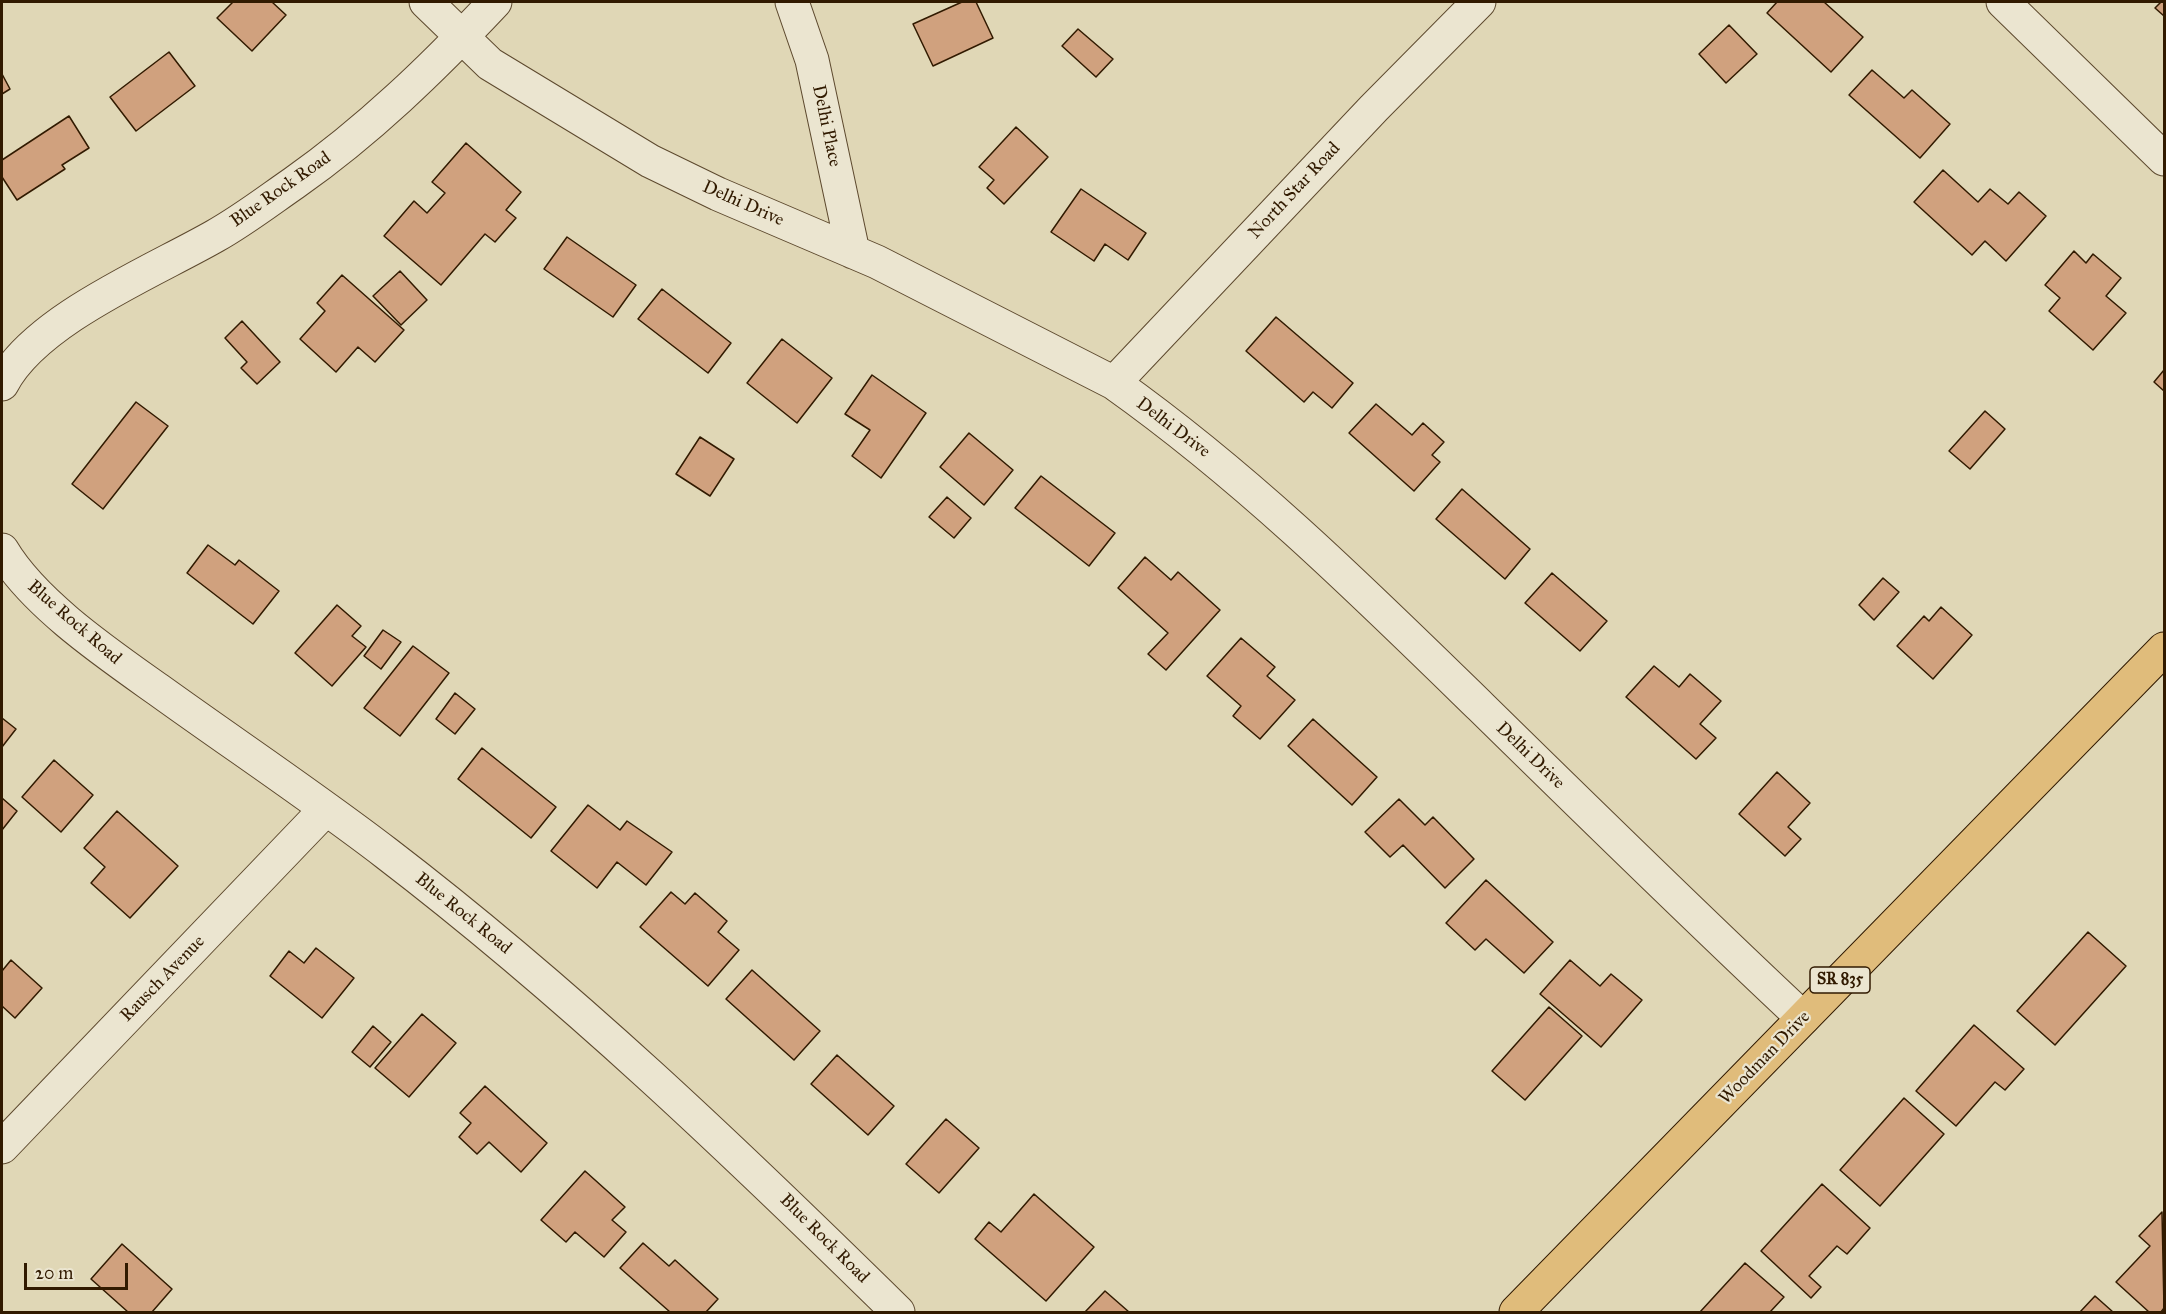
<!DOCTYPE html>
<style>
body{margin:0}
#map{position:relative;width:2166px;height:1314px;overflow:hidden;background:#e0d7b6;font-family:"IM FELL Great Primer",serif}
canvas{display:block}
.frame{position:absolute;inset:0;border:3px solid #311a00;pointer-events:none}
.scale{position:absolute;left:24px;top:1263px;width:104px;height:27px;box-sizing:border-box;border:3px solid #311a00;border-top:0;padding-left:8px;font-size:18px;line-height:21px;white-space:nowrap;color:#311a00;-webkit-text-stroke:4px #ebe5d0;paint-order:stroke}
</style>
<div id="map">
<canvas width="2166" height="1314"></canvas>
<div class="frame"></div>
<div class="scale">20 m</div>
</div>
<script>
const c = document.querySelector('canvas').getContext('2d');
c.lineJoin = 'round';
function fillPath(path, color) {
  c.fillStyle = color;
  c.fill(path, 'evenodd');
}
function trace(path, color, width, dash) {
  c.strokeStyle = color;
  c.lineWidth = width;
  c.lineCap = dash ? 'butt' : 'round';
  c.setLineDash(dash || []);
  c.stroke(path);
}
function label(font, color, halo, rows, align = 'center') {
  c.font = font + ' "IM FELL Great Primer",serif';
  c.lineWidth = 4.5;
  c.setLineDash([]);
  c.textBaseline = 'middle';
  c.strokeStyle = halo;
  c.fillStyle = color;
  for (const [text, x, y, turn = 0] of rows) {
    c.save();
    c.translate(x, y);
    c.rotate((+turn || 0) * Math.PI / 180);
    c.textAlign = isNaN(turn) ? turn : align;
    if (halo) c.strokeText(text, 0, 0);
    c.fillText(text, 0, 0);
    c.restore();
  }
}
const building = new Path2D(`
 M 233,2 L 272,2 L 286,15 L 252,51 L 217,18 Z
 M 962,2 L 976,2 L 993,38 L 933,66 L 913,24 Z
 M 1777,2 L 1824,2 L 1863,37 L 1831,72 L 1767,13 Z
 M 2161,2 L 2164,2 L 2164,16 L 2155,8 Z
 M 1729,25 L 1757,54 L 1726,83 L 1699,54 Z
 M 1078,29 L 1113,59 L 1096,77 L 1062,46 Z
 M 169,52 L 195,86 L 136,131 L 110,97 Z
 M 1872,70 L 1904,98 L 1912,90 L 1950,124 L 1920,158 L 1849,95 Z
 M 2,74 L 10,89 L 2,94 Z
 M 69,116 L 89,148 L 62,165 L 65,169 L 17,200 L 2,177 L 2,160 Z
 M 1016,127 L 1048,157 L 1004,204 L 987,188 L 994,180 L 979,167 Z
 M 466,143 L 521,192 L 506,210 L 516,218 L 495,242 L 485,234 L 441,285 L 384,236 L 414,201 L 427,213 L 445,193 L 432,182 Z
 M 1943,170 L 1978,202 L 1990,189 L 2008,204 L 2019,192 L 2046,216 L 2006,261 L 1985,241 L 1972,255 L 1914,202 Z
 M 1081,189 L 1146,233 L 1128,260 L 1105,244 L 1094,261 L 1051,232 Z
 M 567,237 L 636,285 L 613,317 L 544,269 Z
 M 2074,251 L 2086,263 L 2093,254 L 2121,278 L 2106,296 L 2126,313 L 2093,350 L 2049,311 L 2060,298 L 2045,285 Z
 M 400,271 L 427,300 L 401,325 L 373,296 Z
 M 342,275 L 404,330 L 375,362 L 358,347 L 336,372 L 300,339 L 325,311 L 317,303 Z
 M 662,289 L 731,343 L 708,373 L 638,319 Z
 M 1276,317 L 1353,383 L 1332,408 L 1313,392 L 1304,402 L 1246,351 Z
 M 242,321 L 280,362 L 257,384 L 241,368 L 247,362 L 225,338 Z
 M 782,339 L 832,378 L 797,423 L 747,383 Z
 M 2164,370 L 2164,391 L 2154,382 Z
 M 872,375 L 926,413 L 881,478 L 852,456 L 870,430 L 845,414 Z
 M 136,402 L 168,426 L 103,509 L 72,484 Z
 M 1376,404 L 1412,435 L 1423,423 L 1444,442 L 1432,455 L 1440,462 L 1414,491 L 1349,433 Z
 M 1985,411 L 2005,429 L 1970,469 L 1949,451 Z
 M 969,433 L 1013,470 L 984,505 L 940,467 Z
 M 700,437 L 734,459 L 710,496 L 676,474 Z
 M 1041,476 L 1115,533 L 1089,566 L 1015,508 Z
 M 1462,489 L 1530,549 L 1505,579 L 1436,519 Z
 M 947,497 L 971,518 L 954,538 L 929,517 Z
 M 208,545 L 235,565 L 239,560 L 279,591 L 253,624 L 187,573 Z
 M 1145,557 L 1171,580 L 1178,572 L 1220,610 L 1166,670 L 1148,654 L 1168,633 L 1118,588 Z
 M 1552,573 L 1607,621 L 1580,651 L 1525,603 Z
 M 1883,578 L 1899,592 L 1874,620 L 1859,605 Z
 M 337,605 L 361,626 L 352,636 L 366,647 L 332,686 L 295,653 Z
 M 1941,607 L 1972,635 L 1933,679 L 1897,646 L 1924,616 L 1929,621 Z
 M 383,630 L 401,642 L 381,669 L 364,656 Z
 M 1241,638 L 1275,667 L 1267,676 L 1295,700 L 1260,739 L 1233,716 L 1241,706 L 1207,676 Z
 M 413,646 L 449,673 L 400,736 L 364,708 Z
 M 1654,666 L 1679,687 L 1690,674 L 1721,701 L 1700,724 L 1716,738 L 1696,759 L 1626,697 Z
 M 455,693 L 475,709 L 455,734 L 436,719 Z
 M 2,718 L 16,729 L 2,747 Z
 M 1313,719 L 1377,777 L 1352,805 L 1288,746 Z
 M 482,748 L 556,807 L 531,838 L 458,779 Z
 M 54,760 L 93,795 L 61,832 L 22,797 Z
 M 1777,772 L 1810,803 L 1788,827 L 1801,839 L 1785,856 L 1739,814 Z
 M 2,798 L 17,811 L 2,830 Z
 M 1399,799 L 1425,825 L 1433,817 L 1474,859 L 1445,888 L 1403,845 L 1390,857 L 1365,832 Z
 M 588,805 L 620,830 L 627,821 L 672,852 L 646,885 L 617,862 L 597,888 L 551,851 Z
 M 117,811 L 178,866 L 130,918 L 91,883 L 105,867 L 84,848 Z
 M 1486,880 L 1553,942 L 1524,973 L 1486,939 L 1475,950 L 1446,923 Z
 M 671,892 L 685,904 L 695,893 L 727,921 L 718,932 L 739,950 L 708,986 L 640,927 Z
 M 2088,932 L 2126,966 L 2055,1045 L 2017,1011 Z
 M 316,948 L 354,978 L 322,1018 L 270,976 L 289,951 L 304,963 Z
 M 11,960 L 42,988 L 15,1018 L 2,1006 L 2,971 Z
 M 1570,960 L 1600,986 L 1611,974 L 1642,1000 L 1601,1047 L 1540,994 Z
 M 752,970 L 820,1031 L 794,1060 L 726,999 Z
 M 1549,1007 L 1582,1036 L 1525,1100 L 1492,1071 Z
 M 422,1014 L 456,1043 L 409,1097 L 375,1068 Z
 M 1974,1025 L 2024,1069 L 2005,1090 L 1995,1082 L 1956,1126 L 1916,1091 Z
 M 373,1026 L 391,1042 L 370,1067 L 352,1052 Z
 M 837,1055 L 894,1106 L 868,1135 L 811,1084 Z
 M 485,1086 L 547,1143 L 521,1172 L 489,1142 L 477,1154 L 459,1137 L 471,1123 L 460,1113 Z
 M 1904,1098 L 1944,1134 L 1880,1206 L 1840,1170 Z
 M 946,1119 L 979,1148 L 939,1193 L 906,1164 Z
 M 585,1171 L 625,1207 L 612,1220 L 626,1232 L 604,1257 L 575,1232 L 566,1242 L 541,1220 Z
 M 1822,1184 L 1870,1228 L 1847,1254 L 1837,1246 L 1809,1276 L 1821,1287 L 1811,1298 L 1761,1251 Z
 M 1034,1194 L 1094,1247 L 1046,1301 L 975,1239 L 989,1222 L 1001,1232 Z
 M 2162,1212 L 2164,1308 L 2161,1312 L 2149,1312 L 2116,1282 L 2150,1246 L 2139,1236 Z
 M 643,1243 L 669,1266 L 675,1260 L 718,1299 L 706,1312 L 670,1312 L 620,1268 Z
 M 122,1244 L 172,1289 L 152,1312 L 128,1312 L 91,1279 Z
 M 1745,1263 L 1784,1297 L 1770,1312 L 1700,1312 Z
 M 1105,1291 L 1129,1312 L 1085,1312 Z
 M 2095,1296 L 2113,1312 L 2080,1312 Z`);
fillPath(building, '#d0a17e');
trace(building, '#311a00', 1.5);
const minor = new Path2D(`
 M 426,2 L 490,64 L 650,161 L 718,194 L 877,262 L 1114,383 C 1249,479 1363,592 1481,707 C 1588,812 1694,916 1803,1018
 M 792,2 L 812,60 L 853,252
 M 2003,2 L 2164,159
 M 1114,383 L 1374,108 L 1479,2
 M 2,384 C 35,320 152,272 215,236 C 242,221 268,201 294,183 C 368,131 433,68 495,2
 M 2,550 C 34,604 108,654 160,691 C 235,745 313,797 386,853 C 569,993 735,1152 898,1312
 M 2,1147 L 325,810`);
const primary = new Path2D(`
 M 1516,1312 L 2164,649`);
trace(minor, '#5d492e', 35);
trace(primary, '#311a00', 35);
trace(minor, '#ebe5d0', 33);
trace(primary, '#e0bc7b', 33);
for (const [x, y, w] of [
 [1840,980,60]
]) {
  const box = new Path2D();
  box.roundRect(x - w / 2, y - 13, w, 26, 4.5);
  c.fillStyle = '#ebe5d0';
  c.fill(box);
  trace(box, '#311a00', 1.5);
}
label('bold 16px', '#311a00', null, [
 ["SR 835",1840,980]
]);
label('18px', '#311a00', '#ebe5d0', [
 ["Delhi Place",826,126,78],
 ["Blue Rock Road",281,190,-35],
 ["North Star Road",1295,191,-47],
 ["Delhi Drive",743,204,24],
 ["Delhi Drive",1173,428,37],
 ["Blue Rock Road",74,623,41],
 ["Delhi Drive",1530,756,44],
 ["Blue Rock Road",463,914,39],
 ["Rausch Avenue",163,979,-46],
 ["Woodman Drive",1765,1058,-46],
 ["Blue Rock Road",824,1239,45]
]);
</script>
